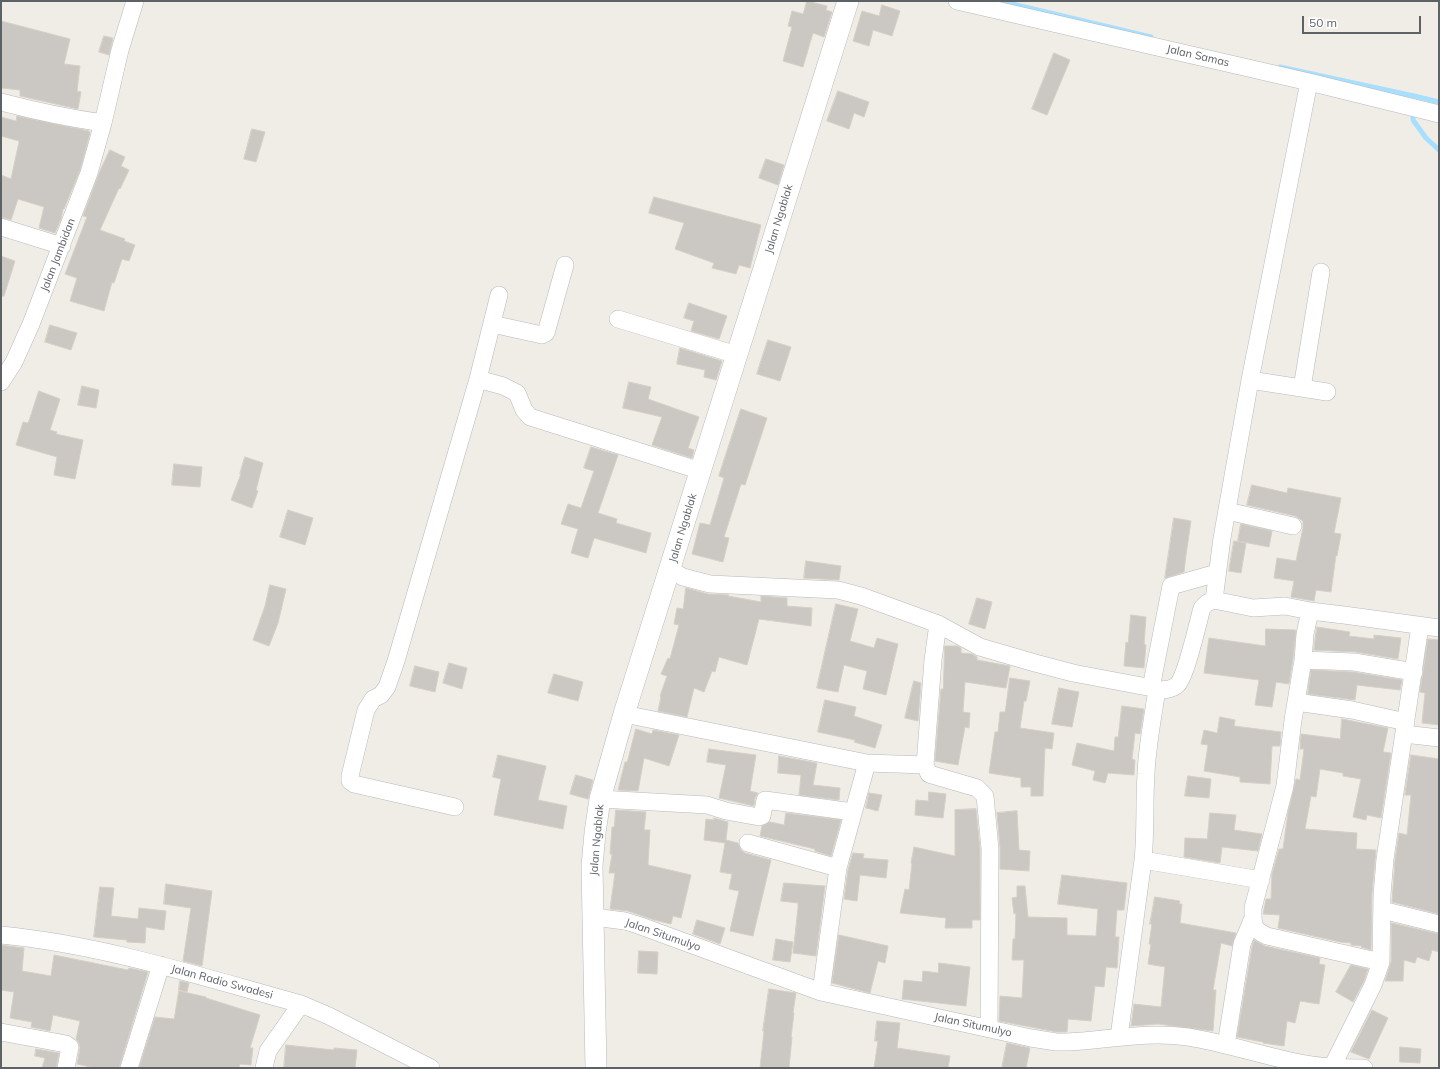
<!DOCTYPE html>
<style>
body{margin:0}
#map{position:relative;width:1440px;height:1069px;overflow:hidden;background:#f0ede6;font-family:Mulish,sans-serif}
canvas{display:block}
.frame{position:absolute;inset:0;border:2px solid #5d6267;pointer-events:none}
.scale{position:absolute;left:1302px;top:16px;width:119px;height:18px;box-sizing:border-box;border:2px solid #5d6267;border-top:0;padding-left:5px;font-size:12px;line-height:14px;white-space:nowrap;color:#5d6267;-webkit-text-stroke:3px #fff;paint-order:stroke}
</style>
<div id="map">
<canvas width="1440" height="1069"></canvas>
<div class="frame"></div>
<div class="scale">50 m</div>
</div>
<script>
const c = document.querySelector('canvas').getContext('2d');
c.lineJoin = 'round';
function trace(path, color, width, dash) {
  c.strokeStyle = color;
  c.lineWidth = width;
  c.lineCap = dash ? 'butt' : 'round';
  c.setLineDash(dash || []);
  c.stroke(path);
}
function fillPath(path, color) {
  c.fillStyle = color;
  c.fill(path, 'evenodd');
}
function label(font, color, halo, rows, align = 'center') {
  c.font = font + ' Mulish,sans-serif';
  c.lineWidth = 4;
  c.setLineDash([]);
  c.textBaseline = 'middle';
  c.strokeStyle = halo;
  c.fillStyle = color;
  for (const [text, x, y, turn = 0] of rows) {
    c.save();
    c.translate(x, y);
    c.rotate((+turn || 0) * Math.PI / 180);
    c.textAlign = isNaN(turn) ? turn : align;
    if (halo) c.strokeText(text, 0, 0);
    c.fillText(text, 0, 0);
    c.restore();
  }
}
trace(new Path2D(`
 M 1000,1 L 1151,37
 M 1280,67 L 1414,96 L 1439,102
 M 1413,111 L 1413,120 L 1426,138 L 1439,150`), '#a7dfff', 5);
const building = new Path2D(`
 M 807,1 L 827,6 L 826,10 L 832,12 L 824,37 L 813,33 L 803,67 L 783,61 L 792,27 L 788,26 L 792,11 L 803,14 Z
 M 882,5 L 900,11 L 892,36 L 873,30 L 869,46 L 853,41 L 862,11 L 879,16 Z
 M 1,21 L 70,39 L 64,64 L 80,66 L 77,91 L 81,92 L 78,109 L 20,96 L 20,90 L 1,88 Z
 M 104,36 L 113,38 L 109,55 L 99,52 Z
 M 1054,53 L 1070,60 L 1047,115 L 1032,109 Z
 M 838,91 L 869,102 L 864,117 L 854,113 L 849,129 L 827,121 Z
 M 17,116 L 89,131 L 90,133 L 80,170 L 64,209 L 63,209 L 61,219 L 55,233 L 39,228 L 44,207 L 18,199 L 11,220 L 1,217 L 1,175 L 11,179 L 19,142 L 19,141 L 1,136 L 1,117 L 16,121 Z
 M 252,129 L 265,132 L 256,162 L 244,159 Z
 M 110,150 L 125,157 L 121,166 L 129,170 L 120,189 L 119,188 L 100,230 L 125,239 L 124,241 L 135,245 L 129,261 L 122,259 L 114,283 L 112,282 L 104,311 L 70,301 L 77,278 L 65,274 L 87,217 L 83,216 L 100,171 Z
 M 766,159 L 784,165 L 778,185 L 759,178 Z
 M 654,197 L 761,225 L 750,268 L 739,265 L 736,274 L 712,268 L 714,263 L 675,249 L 684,223 L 649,213 Z
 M 1,256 L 15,261 L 4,296 L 1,296 Z
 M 689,303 L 727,316 L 719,339 L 691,331 L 694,321 L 684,318 Z
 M 50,325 L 77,333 L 71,350 L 45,342 Z
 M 768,340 L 791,347 L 780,381 L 757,374 Z
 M 680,348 L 722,361 L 716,380 L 704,377 L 705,370 L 677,364 Z
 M 629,382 L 651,387 L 648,399 L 699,417 L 688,448 L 694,450 L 692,458 L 652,445 L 662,417 L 623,408 Z
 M 82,386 L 99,390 L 96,408 L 78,405 Z
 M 39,391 L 60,399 L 50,430 L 57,432 L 56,434 L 83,440 L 75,479 L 54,475 L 57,457 L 16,445 L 23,422 L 28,423 Z
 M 741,409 L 767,418 L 745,485 L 741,484 L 724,537 L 729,538 L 723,562 L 692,554 L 700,523 L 710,525 L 724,478 L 719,476 Z
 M 591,447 L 618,455 L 598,513 L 617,519 L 616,523 L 651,533 L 646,553 L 594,538 L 588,558 L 571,553 L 578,529 L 561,524 L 568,504 L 581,508 L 594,471 L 584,468 Z
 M 245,457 L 263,463 L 256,490 L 258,491 L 252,508 L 231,500 L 241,474 L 240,474 Z
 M 174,464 L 202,467 L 200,487 L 172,485 Z
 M 1252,485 L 1287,493 L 1288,488 L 1341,498 L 1334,533 L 1341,534 L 1337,556 L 1336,555 L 1331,592 L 1316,590 L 1314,601 L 1291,597 L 1294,581 L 1274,578 L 1277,558 L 1296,561 L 1303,528 L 1303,521 L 1295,516 L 1247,505 Z
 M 288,510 L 313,518 L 305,545 L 280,537 Z
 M 1174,518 L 1191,521 L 1186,555 L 1184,572 L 1165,578 Z
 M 1241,524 L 1272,531 L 1269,547 L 1238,541 Z
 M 1234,541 L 1246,543 L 1241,573 L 1229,571 Z
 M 806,561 L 841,566 L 839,580 L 804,578 Z
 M 270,585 L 286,589 L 278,623 L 269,646 L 253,640 L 265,606 Z
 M 686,588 L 708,594 L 729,595 L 728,596 L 761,602 L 761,596 L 787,598 L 787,606 L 812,608 L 811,626 L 759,619 L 747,665 L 719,657 L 715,672 L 712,671 L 704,692 L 694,688 L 687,717 L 658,711 L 661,697 L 660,696 L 667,676 L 661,674 L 668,658 L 670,659 L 679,625 L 674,624 L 677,608 L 683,609 Z
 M 977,598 L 992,602 L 985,629 L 969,624 Z
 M 836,604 L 858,609 L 850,641 L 874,648 L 877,638 L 898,644 L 886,695 L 863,689 L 867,671 L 844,665 L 838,692 L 817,688 Z
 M 1131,615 L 1146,617 L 1144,644 L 1146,645 L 1144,668 L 1124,666 L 1126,642 L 1128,643 Z
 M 1317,627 L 1350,632 L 1349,636 L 1374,639 L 1374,635 L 1401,638 L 1398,659 L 1356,652 L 1314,650 Z
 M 1266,629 L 1296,630 L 1293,659 L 1289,684 L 1276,682 L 1272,707 L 1255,705 L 1259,680 L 1204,673 L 1209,638 L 1265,646 Z
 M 1428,639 L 1439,640 L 1439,725 L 1422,723 L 1425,693 L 1420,692 Z
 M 945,646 L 958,646 L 961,648 L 961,653 L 972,654 L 977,657 L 977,660 L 1010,666 L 1006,688 L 965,682 L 963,712 L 970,713 L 969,728 L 965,727 L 958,765 L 935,761 L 941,689 L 943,689 Z
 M 449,663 L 467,668 L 462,689 L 443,683 Z
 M 415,666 L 439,672 L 435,692 L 410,686 Z
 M 1311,670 L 1353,672 L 1402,680 L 1400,690 L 1357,685 L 1355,700 L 1308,694 Z
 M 554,674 L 583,682 L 578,701 L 548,693 Z
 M 1010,678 L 1030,681 L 1026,701 L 1024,701 L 1020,728 L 1054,733 L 1052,749 L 1045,748 L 1043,796 L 1031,796 L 1031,787 L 1021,787 L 1021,778 L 989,773 L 995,732 L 998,732 L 1000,712 L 1005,712 Z
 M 914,681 L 921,683 L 918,721 L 905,718 Z
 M 1059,688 L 1079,692 L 1072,727 L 1052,724 Z
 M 825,700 L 856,707 L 854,716 L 882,725 L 875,748 L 854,742 L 855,740 L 818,732 Z
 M 1122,706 L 1144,709 L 1140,734 L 1135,733 L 1132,759 L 1135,760 L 1134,775 L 1108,773 L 1105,783 L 1093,780 L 1095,771 L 1072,765 L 1077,743 L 1114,751 L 1115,737 L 1118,737 Z
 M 1220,717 L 1235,720 L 1234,726 L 1281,732 L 1280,746 L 1272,746 L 1270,784 L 1240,782 L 1240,777 L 1204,771 L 1208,745 L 1201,744 L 1204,730 L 1217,733 Z
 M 1342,719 L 1388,728 L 1383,752 L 1391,753 L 1381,818 L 1367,815 L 1366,820 L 1353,817 L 1361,779 L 1343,776 L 1343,773 L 1320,769 L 1316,797 L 1311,796 L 1305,829 L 1357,833 L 1356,849 L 1376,850 L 1372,894 L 1371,950 L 1361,947 L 1362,946 L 1351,945 L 1351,943 L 1340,942 L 1278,928 L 1280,915 L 1263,914 L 1266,899 L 1271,899 L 1272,874 L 1279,849 L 1283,849 L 1288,813 L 1296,779 L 1300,780 L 1304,749 L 1300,749 L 1301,734 L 1340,739 Z
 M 636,729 L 652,734 L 653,730 L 679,735 L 669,766 L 644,758 L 638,791 L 618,790 L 625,762 L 627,762 Z
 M 709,749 L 756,755 L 750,791 L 758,793 L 755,798 L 754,806 L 719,798 L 726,765 L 707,762 Z
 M 498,755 L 546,766 L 538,800 L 567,806 L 563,829 L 494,815 L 501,779 L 493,777 Z
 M 1411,755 L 1439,759 L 1439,914 L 1392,902 L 1395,860 L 1399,833 L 1407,835 L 1411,795 L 1405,795 Z
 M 779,756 L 817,763 L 813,785 L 840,788 L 839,800 L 799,795 L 801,775 L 778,773 Z
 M 576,775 L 593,780 L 588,799 L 570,794 Z
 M 1188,776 L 1211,779 L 1209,798 L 1185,796 Z
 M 929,792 L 946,794 L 943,818 L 915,815 L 916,800 L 928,801 Z
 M 869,793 L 882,795 L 878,811 L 866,808 Z
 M 976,809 L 980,849 L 980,920 L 972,920 L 972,928 L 945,928 L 946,918 L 900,913 L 905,889 L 909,890 L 912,864 L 911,863 L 914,847 L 955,856 L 955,810 Z
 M 616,810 L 646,812 L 644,830 L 650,830 L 648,865 L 691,875 L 681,918 L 673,916 L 671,924 L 654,920 L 628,911 L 610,909 L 615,873 L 609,873 L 612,854 L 610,854 L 612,827 L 614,827 Z
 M 1017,811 L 1019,850 L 1030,851 L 1029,871 L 1000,869 L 1000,848 L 997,813 Z
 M 786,813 L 841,820 L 831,856 L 815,851 L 815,849 L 760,836 L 762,826 L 770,822 L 784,825 Z
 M 1210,813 L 1236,815 L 1234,830 L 1262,834 L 1258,851 L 1222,847 L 1220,863 L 1184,857 L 1185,838 L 1207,839 Z
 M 714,818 L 728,822 L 726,840 L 738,843 L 741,850 L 745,853 L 771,860 L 753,936 L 730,931 L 739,891 L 729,889 L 732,874 L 720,872 L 725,843 L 704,840 L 706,819 L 714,820 Z
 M 853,853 L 864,854 L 863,858 L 888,860 L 886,878 L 860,875 L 857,901 L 844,899 L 848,870 Z
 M 1062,875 L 1127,883 L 1124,910 L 1117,910 L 1115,937 L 1119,937 L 1117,968 L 1106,967 L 1104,987 L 1095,986 L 1091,1021 L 1068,1019 L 1067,1032 L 1057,1032 L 999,1021 L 1000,996 L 1022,998 L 1024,960 L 1012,960 L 1013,939 L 1015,939 L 1016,913 L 1014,914 L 1012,898 L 1017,897 L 1017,886 L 1025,886 L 1028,917 L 1067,918 L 1067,935 L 1096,936 L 1098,909 L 1058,904 Z
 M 784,883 L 825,886 L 816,956 L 793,953 L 798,908 L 798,903 L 781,901 Z
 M 166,884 L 212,891 L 202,966 L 183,961 L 191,908 L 164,904 Z
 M 100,887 L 114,888 L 111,916 L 138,919 L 139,908 L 166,911 L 164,930 L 146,927 L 145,943 L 127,942 L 127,940 L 94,937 Z
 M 1155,897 L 1180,901 L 1179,904 L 1182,904 L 1180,923 L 1236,933 L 1232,946 L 1221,943 L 1213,990 L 1216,990 L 1213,1031 L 1158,1024 L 1131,1026 L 1134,1004 L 1161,1007 L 1165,967 L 1148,964 L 1151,944 L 1149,944 L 1152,924 L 1150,924 Z
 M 697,920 L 725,928 L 720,944 L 693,934 Z
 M 1392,923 L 1439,934 L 1439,952 L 1432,950 L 1429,961 L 1417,957 L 1415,963 L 1404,960 L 1403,981 L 1385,981 L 1391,962 Z
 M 839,935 L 888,946 L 885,963 L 878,961 L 870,993 L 832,983 Z
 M 776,939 L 793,942 L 790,962 L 773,960 Z
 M 1254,940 L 1265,946 L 1320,958 L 1319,964 L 1325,965 L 1319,1004 L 1300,1001 L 1295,1023 L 1287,1021 L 1284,1046 L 1263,1043 L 1263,1042 L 1237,1037 L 1252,947 Z
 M 1,945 L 24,948 L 22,971 L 51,976 L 54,955 L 128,970 L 129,968 L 148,972 L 119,1068 L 94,1068 L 77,1064 L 80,1048 L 79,1043 L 76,1039 L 80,1021 L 53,1015 L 50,1031 L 31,1027 L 32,1022 L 10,1018 L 14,992 L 1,990 Z
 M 639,951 L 658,952 L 657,974 L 638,973 Z
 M 939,963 L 970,967 L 966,1006 L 902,999 L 904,980 L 922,982 L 923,971 L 938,973 Z
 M 1351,965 L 1368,969 L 1364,981 L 1353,1002 L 1336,992 Z
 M 180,981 L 189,983 L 187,992 L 179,990 Z
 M 769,989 L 796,993 L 793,1013 L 794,1013 L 791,1037 L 792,1037 L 789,1068 L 760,1068 L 764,1031 L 763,1031 Z
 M 179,991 L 206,997 L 206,998 L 260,1015 L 250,1048 L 253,1048 L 251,1065 L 240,1064 L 239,1068 L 139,1068 L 155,1017 L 174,1019 Z
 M 1372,1010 L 1388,1018 L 1369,1059 L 1351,1052 Z
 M 877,1021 L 900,1023 L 897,1048 L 950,1056 L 948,1068 L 874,1068 L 878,1041 L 875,1041 Z
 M 1007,1043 L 1030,1048 L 1026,1068 L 1002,1068 Z
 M 286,1045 L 334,1050 L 334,1048 L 357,1050 L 355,1068 L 284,1068 Z
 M 1400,1047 L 1421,1049 L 1420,1063 L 1400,1062 Z
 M 36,1049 L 59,1053 L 56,1068 L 42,1068 L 45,1058 L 35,1056 Z`);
fillPath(building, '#cbc8c3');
trace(building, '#d6cfc4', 1);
const minor = new Path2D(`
 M 957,1 L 1309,82 L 1439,114
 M 1,102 C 35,111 68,118 103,123
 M 1,227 L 62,246
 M 618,319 L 737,355
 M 492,324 L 542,335 L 546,333 L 565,265
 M 478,379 L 503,386 L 517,393 L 524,410 L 530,417 L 701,471
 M 1250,380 L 1327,392
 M 1,382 L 14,362 L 31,324 L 89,173 L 103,123 L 120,50 L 135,1
 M 1302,388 L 1321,272
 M 1227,511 L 1293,526
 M 670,570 L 683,577 L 710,584 L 838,590 L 861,596 L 938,624 L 980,647 L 1035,663 L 1073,673 L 1163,690 C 1168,689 1173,689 1177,685 C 1186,677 1198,622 1202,608 L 1207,603 L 1214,600 L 1253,608 L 1285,606 L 1310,611 L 1344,615 L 1439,628
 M 1214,600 L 1222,538 L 1250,380 L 1309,82
 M 1310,611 L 1305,634 L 1303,660 L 1293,720 L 1285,786 L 1253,908 C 1253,925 1252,929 1267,936 L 1381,962
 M 938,624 L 933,660 L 925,765 L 929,774 L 977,788 L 985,796 L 990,849 L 989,1028
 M 1303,660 L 1354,662 L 1414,672
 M 1151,688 L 1171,586 L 1217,573
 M 1296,702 L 1352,710 L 1406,722
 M 624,714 L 867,763 L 925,765
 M 1404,734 L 1439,738
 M 600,799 L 707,805 L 726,811 L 759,817 L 762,816 L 765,800 L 853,812
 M 455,807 L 354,784 L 350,781 L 350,776 L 366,710 L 373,699 L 381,695 L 387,687 L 396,661 L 478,379 L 499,295
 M 748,843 L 838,868
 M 1143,860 L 1261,880
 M 1382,910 L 1439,924
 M 593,917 L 625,921 L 638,925 L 821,992 L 1031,1038 L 1056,1042 L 1067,1042 C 1107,1040 1147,1031 1188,1037 C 1226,1043 1263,1056 1300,1063 C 1321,1067 1343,1068 1364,1068
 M 1,935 C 104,945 202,977 301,1004 L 329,1016 L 431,1068
 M 821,992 L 838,868 L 867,763
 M 1,1032 L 66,1044 L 70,1047 L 66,1068
 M 1119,1037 L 1143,860 C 1146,831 1144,803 1146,774 C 1147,746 1153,717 1157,689
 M 1226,1045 L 1242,944 L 1253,918
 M 1332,1067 L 1373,985 L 1381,962 L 1382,895 L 1385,859 L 1420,626
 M 129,1068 L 161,965
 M 264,1068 L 268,1051 L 301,1004`);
const tertiary = new Path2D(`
 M 596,1068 L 592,866 L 595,833 L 600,799 L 624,714 L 848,1`);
trace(minor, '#b6b9bd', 18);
trace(tertiary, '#b6b9bd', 22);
trace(minor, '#fff', 17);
trace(tertiary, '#fff', 21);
label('11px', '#5d6267', '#fff', [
 ["Jalan Samas",1198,56,13],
 ["Jalan Ngablak",779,219,-73],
 ["Jalan Jambidan",58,255,-69],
 ["Jalan Ngablak",683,528,-73],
 ["Jalan Ngablak",597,840,-85],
 ["Jalan Situmulyo",663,935,19],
 ["Jalan Radio Swadesi",222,982,15],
 ["Jalan Situmulyo",973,1025,12]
]);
</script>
